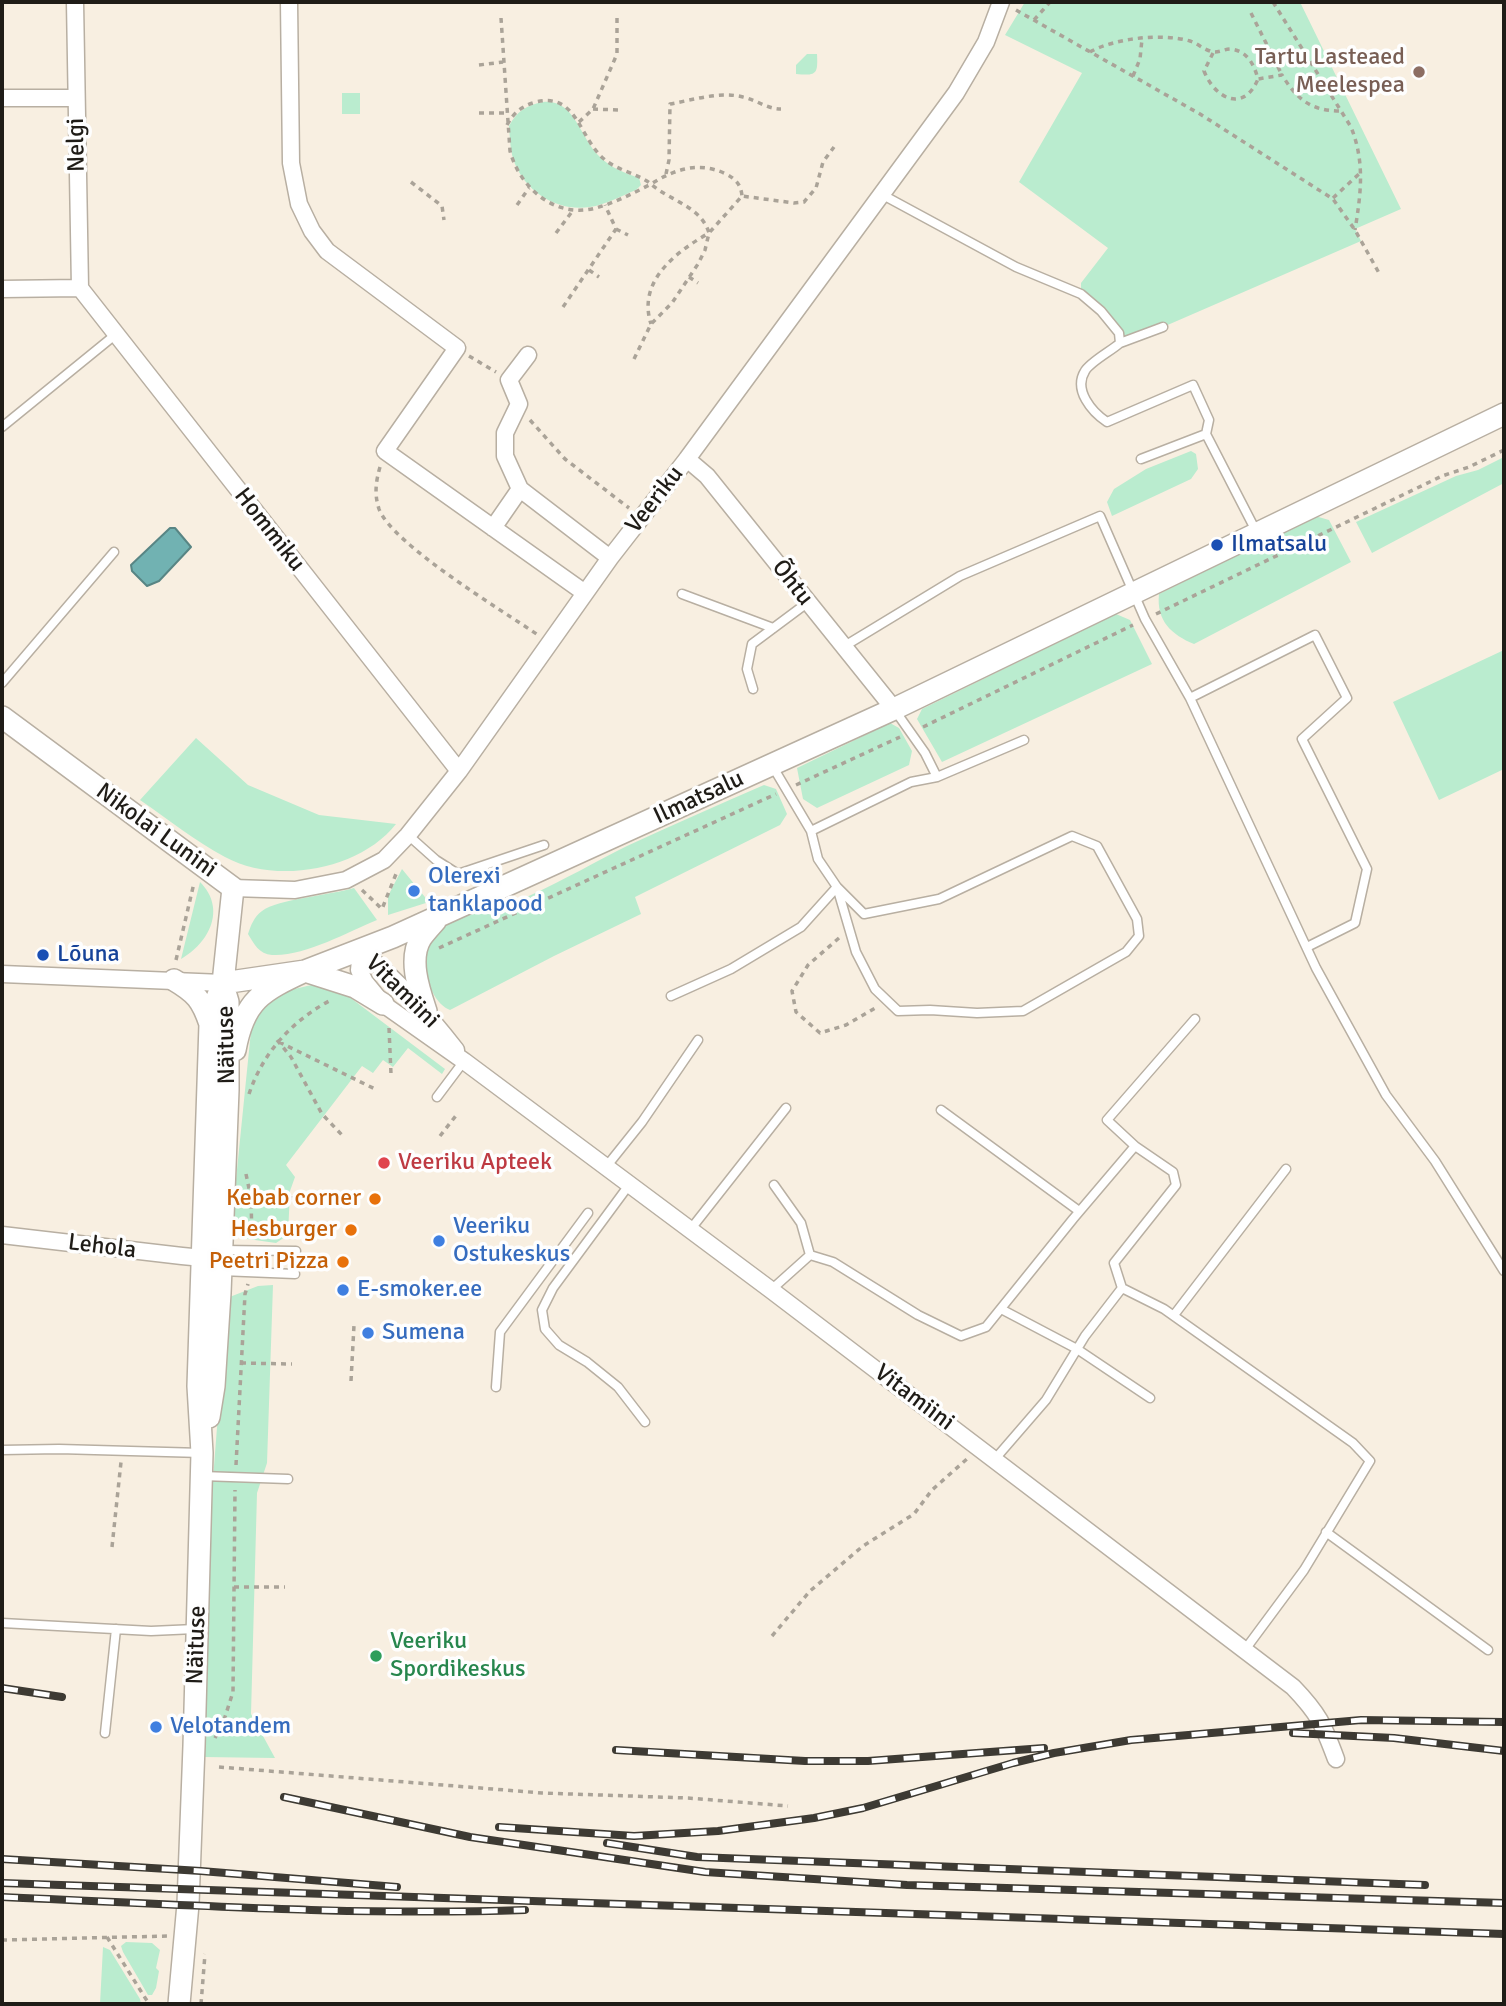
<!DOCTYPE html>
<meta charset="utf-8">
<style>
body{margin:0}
#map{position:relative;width:1506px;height:2006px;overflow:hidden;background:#f8efe1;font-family:Signika,sans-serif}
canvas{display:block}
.frame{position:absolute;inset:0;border:4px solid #1f1c17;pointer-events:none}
</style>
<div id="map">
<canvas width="1506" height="2006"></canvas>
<div class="frame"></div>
</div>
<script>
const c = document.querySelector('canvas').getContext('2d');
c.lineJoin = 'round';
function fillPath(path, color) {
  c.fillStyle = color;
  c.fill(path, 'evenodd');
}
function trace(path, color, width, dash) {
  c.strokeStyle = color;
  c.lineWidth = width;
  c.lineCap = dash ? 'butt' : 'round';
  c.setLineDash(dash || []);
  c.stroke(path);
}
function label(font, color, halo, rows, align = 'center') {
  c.font = font + ' Signika,sans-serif';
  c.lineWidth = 7;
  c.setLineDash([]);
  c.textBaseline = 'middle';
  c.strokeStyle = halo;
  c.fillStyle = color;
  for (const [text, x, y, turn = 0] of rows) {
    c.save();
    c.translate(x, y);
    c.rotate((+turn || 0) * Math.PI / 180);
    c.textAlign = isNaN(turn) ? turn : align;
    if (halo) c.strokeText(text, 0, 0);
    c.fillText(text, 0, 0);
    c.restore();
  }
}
fillPath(new Path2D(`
 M 1025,2 L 1300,2 L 1401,209 L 1355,229 L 1361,241 L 1163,327 L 1120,343 L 1119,332 L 1081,294 L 1081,283 L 1108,248 L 1019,182 L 1082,73 L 1005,35 Z
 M 807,54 L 817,54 C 818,74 817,76 796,74 L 796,65 Z
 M 342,93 L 360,93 L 360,114 L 342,114 Z
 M 543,102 C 575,98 580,139 600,157 C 611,168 625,173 639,178 L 641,185 L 636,190 C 621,196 605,205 590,207 C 558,212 527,193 515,164 C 510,152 510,138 509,126 C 517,111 527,105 543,102 Z
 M 1191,451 L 1196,454 L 1198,469 L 1191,479 L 1112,516 L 1107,502 L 1114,489 L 1146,469 Z
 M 1504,457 L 1504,483 L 1372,553 L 1356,522 L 1456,476 L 1478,470 Z
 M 1315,516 L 1329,520 L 1351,562 L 1194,644 C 1172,635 1156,621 1159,594 Z
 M 1116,614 L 1130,620 L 1152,664 L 942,762 L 917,719 L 922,709 Z
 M 1504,650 L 1504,769 L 1439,800 L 1393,702 Z
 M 890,723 L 899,728 L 912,751 L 909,765 L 817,808 L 803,799 L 797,768 Z
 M 196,738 L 248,785 L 319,815 L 396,824 C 360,870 276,885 225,857 C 195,841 168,819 140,800 Z
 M 764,785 L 776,789 L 787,814 L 780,825 L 635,897 L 641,914 L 554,956 L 450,1010 C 424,999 417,945 440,927 C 463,911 505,907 531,895 C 564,880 595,862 627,846 C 672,825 718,805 764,785 Z
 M 402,869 L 429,902 L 388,915 L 388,896 Z
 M 200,882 C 227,909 209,943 181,959 Z
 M 354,888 L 377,920 C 348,932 303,957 272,955 C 259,954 254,944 248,934 C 251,925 254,917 262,911 C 278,899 331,895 354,888 Z
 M 312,985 L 333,987 L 344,993 L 445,1069 L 442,1074 L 408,1048 L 393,1067 L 383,1060 L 373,1073 L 362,1066 L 286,1165 L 295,1177 L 290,1191 L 288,1235 L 276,1243 L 241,1238 L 232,1219 L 252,1021 C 268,995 284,991 312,985 Z
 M 273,1285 L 267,1463 L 257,1493 L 251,1714 L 275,1758 L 204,1757 L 212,1492 L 227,1298 L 258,1286 Z
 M 126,1942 L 152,1943 L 160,1950 L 156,1968 L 159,1971 L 156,1988 L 152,1995 L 148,1995 L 123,1952 L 121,1946 Z
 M 103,1947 L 110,1950 L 140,1999 L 141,2004 L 100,2004 Z`), '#baeccf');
const water = new Path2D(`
 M 170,528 L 175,528 L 191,547 L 159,581 L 147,586 L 132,571 L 131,565 Z`);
fillPath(water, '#71b2b2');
trace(water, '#588584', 2);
const service = new Path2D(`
 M 881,194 L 1016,267 L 1081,294 L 1101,311 L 1119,333 L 1120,343 C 1111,351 1090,362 1085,371 C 1073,390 1092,412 1107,422 L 1193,385 L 1209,420 L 1206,434 L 1256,531
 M 1120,343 L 1163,327
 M 2,427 L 115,335
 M 1141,459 L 1206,434
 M 682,594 L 773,628
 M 843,647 L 960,576 L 1100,516 L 1145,619 L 1190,698 L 1316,968 L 1386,1095 L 1435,1161 L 1504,1271
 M 2,683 L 114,552
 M 753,689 L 747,669 L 752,644 L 807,603
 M 1190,698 L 1315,635 L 1347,698 L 1302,739 L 1367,869 L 1355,923 L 1307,947
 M 894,709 L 925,753 L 937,777
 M 773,767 L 811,831 L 911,782 L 937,777 L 1024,740
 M 811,831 L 818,859 L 837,887 L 864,914 L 939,899 L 1072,836 L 1097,846 L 1137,919 L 1139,936 L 1126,952 L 1023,1011 L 977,1013 L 930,1010 L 898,1011 L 875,989 L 856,952 L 837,887
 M 408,835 L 436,860 L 458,874 L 544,845
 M 671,996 L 731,969 L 801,927 L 837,887
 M 437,1097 L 464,1061
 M 941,1110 L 1079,1211
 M 1135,1146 L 1107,1120 L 1195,1019
 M 606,1167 L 642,1122 L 698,1040
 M 629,1185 L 553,1288 L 542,1310 L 545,1329 L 559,1345 L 587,1362 L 618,1387 L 645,1422
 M 774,1185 L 801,1223 L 810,1255
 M 690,1230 L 786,1108
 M 222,1250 L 296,1251
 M 221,1271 L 295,1274
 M 771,1290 L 810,1255 L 833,1262 L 918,1315 L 961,1336 L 986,1327 L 1073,1219 L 1135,1146 L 1173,1172 L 1176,1185 L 1114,1263 L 1122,1288
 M 1001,1309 L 1077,1349 L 1150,1398
 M 1174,1315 L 1286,1169
 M 496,1387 L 500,1332 L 588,1213
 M 2,1450 L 59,1449 L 202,1453
 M 995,1459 L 1046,1400 L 1085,1336 L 1122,1288 L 1164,1309 L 1353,1443 L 1370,1461 L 1304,1570 L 1244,1651
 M 202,1476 L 288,1479
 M 1326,1532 L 1488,1650
 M 2,1623 L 151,1631 L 195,1629
 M 105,1733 L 116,1629`);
const minor = new Path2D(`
 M 75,2 L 80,288
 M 289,2 L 291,163 L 299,204 L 312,231 L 327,251 L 457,348 L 385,451 L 585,593
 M 2,98 L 76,98
 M 80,288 L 459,771
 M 2,289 L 80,288
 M 528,355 L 509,380 L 519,404 L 505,433 L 505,456 L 520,489 L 610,558
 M 687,459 L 707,476 L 894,709
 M 493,528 L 520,489
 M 233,888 L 295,890 L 346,880 L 384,860 L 408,835 L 459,771 L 610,558 L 687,459 L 956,93 L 986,42 L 1001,2
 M 361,951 L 359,970 L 365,982 L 383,1004 L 464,1061 L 771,1290 L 1293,1687 C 1319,1714 1323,1724 1336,1759
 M 361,951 C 398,980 427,1013 456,1050
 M 2,974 L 223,983
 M 2,1235 L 182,1256 L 203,1258 L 211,1255`);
const tertiary = new Path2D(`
 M 2,717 L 233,888 L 223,983 L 213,1008 L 210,1024 L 198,1386 L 202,1453 L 194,1746 L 188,1904 L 179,2004
 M 174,980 C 196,993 202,1000 210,1024
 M 223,983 L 305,971 L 393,937 L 894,709 L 1504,414
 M 426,1011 C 419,990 408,959 421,938 C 425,932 431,926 436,920
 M 235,1050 C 244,1000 262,991 305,971 L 355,987 L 383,1004
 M 209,1417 L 214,1386 L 220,1293 L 228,1090 L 228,1002 L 223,985`);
trace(service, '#b8afa2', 11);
trace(minor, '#b8afa2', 19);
trace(tertiary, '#b8afa2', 24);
trace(new Path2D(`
 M 1273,2 L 1351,127 C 1365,162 1361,193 1355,230
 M 1016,10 L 1200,114 L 1333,199 L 1355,230 L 1379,273
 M 1251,13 L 1282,75
 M 501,18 L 510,151 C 520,188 555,219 596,208 C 614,203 634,193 651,184 C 670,201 701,206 709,233 C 676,252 637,281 651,324
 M 1034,20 L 1050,2
 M 1090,52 C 1115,38 1162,33 1190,41 C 1197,43 1203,49 1210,51 C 1217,54 1223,49 1231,49 C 1247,51 1254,64 1258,79 L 1282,75 C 1297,99 1310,111 1341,111
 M 1213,53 L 1204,71 C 1215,99 1244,113 1258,79
 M 479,65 L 503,62
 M 1133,76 L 1140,59 L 1142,39
 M 593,109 L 618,110
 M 479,113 L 506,113
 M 579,122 L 593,109 L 617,54 L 617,18
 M 507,125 C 514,112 522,106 536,102 C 577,92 579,138 604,159 C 618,171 637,173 651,184 C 675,169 699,161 726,174 C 736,179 741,185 742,196
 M 666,174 L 669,160 L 670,104 C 693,100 720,91 743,97 C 757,100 767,109 781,109
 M 411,182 L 442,206 L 444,220
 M 1333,198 L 1360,173
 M 517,205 L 529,188
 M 616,229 L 628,235
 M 556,233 L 574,209
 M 589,270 L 599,277
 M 689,277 L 698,283
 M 563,307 L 616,229 L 605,205
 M 469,356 L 496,372
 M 634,359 L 651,324 L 672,303 L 698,264 L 705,250 L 709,233 L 742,196 L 794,203 L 804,202 L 816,188 L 823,162 L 834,147
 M 530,420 L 565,459 L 629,508
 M 380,467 C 376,481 374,494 379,509 C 392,544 503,611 538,635
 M 1156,614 L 1442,476 L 1469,467 L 1504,450
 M 923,727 L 1133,625
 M 796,785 L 900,737
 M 362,890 L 382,909 L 396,874
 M 839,938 L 808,965 L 792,991 L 796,1012 L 820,1033 L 846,1025 L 877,1007
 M 439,948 L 776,794
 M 176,960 L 194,883
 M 389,1028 L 391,1074
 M 277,1040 L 291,1057 L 322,1114 L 342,1135
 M 279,1042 L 375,1089
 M 249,1094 C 263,1052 293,1020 331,1000
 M 440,1136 L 458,1113
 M 246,1174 L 251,1198 L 252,1239
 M 251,1198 L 297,1198
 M 241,1363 L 292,1364
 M 351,1381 L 354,1325
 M 236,1465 L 245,1294 L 248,1284
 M 112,1547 L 121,1462
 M 234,1587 L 285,1587
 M 772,1636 L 810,1591 L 863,1546 L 914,1514 L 932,1490 L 968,1458
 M 215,1738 L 224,1720 L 233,1692 L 235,1490
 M 219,1767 L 542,1793 L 688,1798 L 788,1806
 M 107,1937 L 149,2004
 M 2,1940 L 168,1936
 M 201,2004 L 205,1954`), '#aaa398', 3.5, [5, 5]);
trace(service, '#fff', 8);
trace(minor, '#fff', 16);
trace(tertiary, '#fff', 21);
const rail = new Path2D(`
 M 2,1688 L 62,1697
 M 1293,1733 L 1394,1738 L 1504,1751
 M 616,1750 L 805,1761 L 868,1761 L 1044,1748
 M 284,1797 L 470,1837 L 705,1872 L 907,1885 L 1504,1903
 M 499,1827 L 634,1836 L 718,1831 L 814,1818 L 863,1808 L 1013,1763 L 1054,1753 L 1131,1740 L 1361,1720 L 1504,1722
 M 607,1843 L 697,1857 L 1425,1885
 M 2,1859 L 201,1871 L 397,1887
 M 2,1883 L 1504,1934
 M 2,1897 C 176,1904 350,1916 525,1910`);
trace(rail, '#3d3a33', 8);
trace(rail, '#fefefe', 5, [16]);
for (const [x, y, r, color] of [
 [1419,72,7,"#8d6e63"],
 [1217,545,7,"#1a4fb4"],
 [414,891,7,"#3f7fe0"],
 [43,955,7,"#1a4fb4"],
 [384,1163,7,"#e0444e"],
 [375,1199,7,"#e8710a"],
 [351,1230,7,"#e8710a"],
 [439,1241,7,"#3f7fe0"],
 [343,1262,7,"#e8710a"],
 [343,1290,7,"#3f7fe0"],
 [368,1333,7,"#3f7fe0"],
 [376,1656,7,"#2e9e5b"],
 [156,1727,7,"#3f7fe0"]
]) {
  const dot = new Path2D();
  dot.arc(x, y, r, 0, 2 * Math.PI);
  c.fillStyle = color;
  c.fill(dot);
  trace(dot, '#fefefe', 2.5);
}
label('24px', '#785e54', '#fefefe', [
 ["Tartu Lasteaed",1405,58],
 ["Meelespea",1405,86]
], 'right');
label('24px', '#1f1c17', '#fefefe', [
 ["Nelgi",77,145,-91],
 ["Veeriku",655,500,-52],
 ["Hommiku",269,530,52],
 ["Õhtu",792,583,52],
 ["Ilmatsalu",699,798,-25],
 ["Nikolai Lunini",156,831,36],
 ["Vitamiini",402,992,45],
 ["Näituse",227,1045,-91],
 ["Lehola",102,1247,7],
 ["Vitamiini",914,1398,37],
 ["Näituse",197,1645,-88]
]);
label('24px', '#164399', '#fefefe', [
 ["Ilmatsalu",1231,545],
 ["Lõuna",57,955]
], 'left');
label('24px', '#366cbe', '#fefefe', [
 ["Olerexi",428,877],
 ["tanklapood",428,905],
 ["Veeriku",453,1227],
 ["Ostukeskus",453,1255],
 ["E-smoker.ee",357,1290],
 ["Sumena",382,1333],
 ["Velotandem",170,1727]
], 'left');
label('24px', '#be3a42', '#fefefe', [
 ["Veeriku Apteek",398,1163]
], 'left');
label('24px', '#c56008', '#fefefe', [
 ["Kebab corner",361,1199],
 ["Hesburger",337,1230],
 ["Peetri Pizza",329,1262]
], 'right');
label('24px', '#27864d', '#fefefe', [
 ["Veeriku",390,1642],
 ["Spordikeskus",390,1670]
], 'left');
</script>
